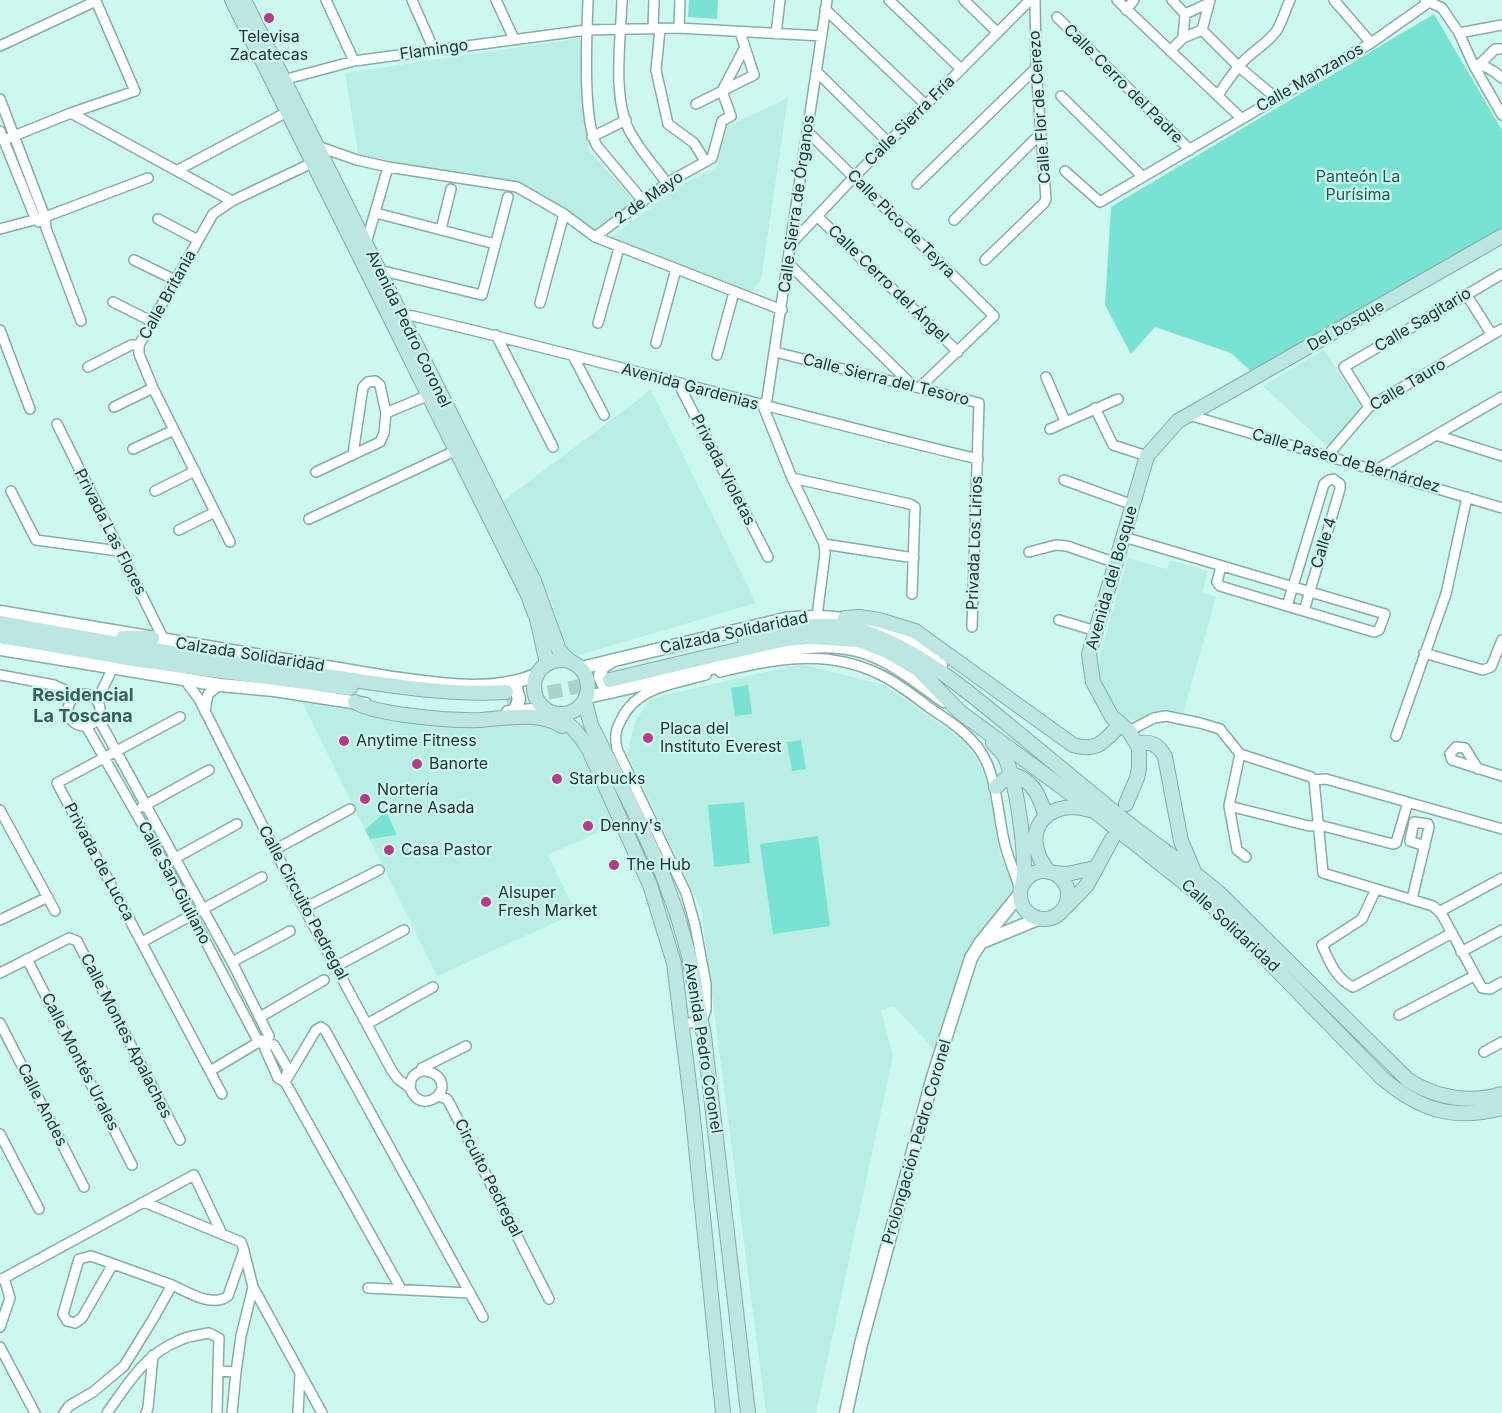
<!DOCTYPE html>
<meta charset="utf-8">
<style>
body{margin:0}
canvas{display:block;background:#cdf8ef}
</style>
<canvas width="1502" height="1413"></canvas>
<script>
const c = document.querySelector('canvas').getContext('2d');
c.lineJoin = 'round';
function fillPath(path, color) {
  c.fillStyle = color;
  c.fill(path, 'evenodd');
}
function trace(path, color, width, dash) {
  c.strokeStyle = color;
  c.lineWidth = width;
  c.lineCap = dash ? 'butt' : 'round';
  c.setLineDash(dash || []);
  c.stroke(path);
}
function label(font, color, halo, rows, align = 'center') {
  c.font = font + ' Inter,sans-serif';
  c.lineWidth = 4.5;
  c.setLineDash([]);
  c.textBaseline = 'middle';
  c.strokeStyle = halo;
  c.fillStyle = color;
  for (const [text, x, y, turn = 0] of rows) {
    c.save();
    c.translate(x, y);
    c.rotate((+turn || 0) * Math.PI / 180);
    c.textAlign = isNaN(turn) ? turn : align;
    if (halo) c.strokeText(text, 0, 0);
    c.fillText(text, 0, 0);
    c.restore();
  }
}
fillPath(new Path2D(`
 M 581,38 L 588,150 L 635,201 L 593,231 L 521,182 L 368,159 L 358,153 L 345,73 Z
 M 788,98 L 761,280 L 750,293 L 609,239 L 681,185 L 717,167 L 725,127 Z
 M 1324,350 L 1362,409 L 1328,447 L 1263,386 Z
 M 651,390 L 756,603 L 576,656 L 564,645 L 552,602 L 500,503 Z
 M 1128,558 L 1167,569 L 1170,560 L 1208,571 L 1202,592 L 1216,597 L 1183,713 L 1170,711 L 1149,715 L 1137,721 L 1123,718 L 1101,686 L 1098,662 Z
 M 801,664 L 884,685 L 964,741 L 978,761 L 990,791 L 1000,856 L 1016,886 L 1015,894 L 963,957 L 936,1052 L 894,1006 L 881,1010 L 893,1056 L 816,1413 L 766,1413 L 701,909 L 627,753 L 636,719 L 652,698 Z
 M 302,702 L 446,727 L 543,721 L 559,727 L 572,737 L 582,755 L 615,825 L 548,855 L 576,913 L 437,976 Z`), '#b9eee4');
fillPath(new Path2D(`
 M 689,0 L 718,0 L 717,19 L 688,17 Z
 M 1434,14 L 1502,130 L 1502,228 L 1254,374 L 1231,353 L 1155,327 L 1131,354 L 1105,305 L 1111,207 Z
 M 748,685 L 752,714 L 735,716 L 731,688 Z
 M 801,740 L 806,769 L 792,771 L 787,742 Z
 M 744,802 L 750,863 L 714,867 L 708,805 Z
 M 386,811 L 397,835 L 370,839 L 365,830 Z
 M 818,836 L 830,926 L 773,934 L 760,844 Z`), '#78e3d2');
trace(new Path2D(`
 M 507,701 L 610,680`), '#abd1c9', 14, [14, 7]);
const minor = new Path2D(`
 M 326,0 L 354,61
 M 412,0 L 434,50
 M 496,0 L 514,39
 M 588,0 C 587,33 582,119 597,146 L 643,201
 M 622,0 C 621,38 612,95 629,130 C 639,149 654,166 667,183
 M 889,0 L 961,69
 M 964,0 L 997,32
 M 1117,0 L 1241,118
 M 1172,0 L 1185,14 L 1207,4
 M 1334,0 L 1371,43
 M 1425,0 L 1442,8 L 1459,33 L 1473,64 L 1502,115
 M 825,9 L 926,105
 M 1126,10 L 1134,0
 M 1057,17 L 1190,150
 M 679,28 L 680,0
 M 653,29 L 654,0
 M 660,29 L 656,70 L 668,124 L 694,143 L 705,161
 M 1202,30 L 1238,66 L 1276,98
 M 1459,33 L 1502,25
 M 776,34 L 780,0
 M 1183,38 L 1185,14
 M 0,46 L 96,1 L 135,91 L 71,113 L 4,140
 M 1170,51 L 1183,38 L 1202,30 L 1210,0
 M 1473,64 C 1484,64 1494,71 1502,78
 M 1480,64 L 1495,49 L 1502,49
 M 817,72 L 889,143
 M 283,80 L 354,61 L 587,30 L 679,28 L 822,36
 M 1218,95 C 1225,85 1232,74 1240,65 C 1251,51 1267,45 1277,30 C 1283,20 1285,10 1290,0
 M 1061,96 L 1143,177
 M 0,99 L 45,217 L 46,228 L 81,321
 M 696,104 L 754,75 L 740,32
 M 71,113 L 232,201
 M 0,131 L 36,220 L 39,222
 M 808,132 L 994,316 L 919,388
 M 592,137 L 626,120
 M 317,146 L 357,160 L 388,167 L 517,187 L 564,214 L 595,237 L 782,310
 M 178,170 L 287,112
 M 1065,171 L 1100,202 L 1371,43 L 1432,0
 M 917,184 L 1036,68
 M 376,213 L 495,244
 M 818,217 L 958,352
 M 158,219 L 198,240
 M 954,220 L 1040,134
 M 0,229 L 45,217 L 148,178
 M 441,229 L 451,189
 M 595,237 L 667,183 L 712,158 L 722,121 L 731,116 L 722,91 L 745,47
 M 791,244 L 854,177 L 1030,0
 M 365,247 L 388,167
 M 134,260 L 177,281
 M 985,260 L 1044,203 L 1046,199 L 1036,68 L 1035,0
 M 788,263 L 911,384
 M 379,270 L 482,295 L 508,197
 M 1466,294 L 1492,335
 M 113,302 L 153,322
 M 540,303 L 564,214
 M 402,315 L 413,316 C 602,360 789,414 978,459
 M 598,323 L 619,248
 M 0,330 L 30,409
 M 496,335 L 553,447
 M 656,343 L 676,269
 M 775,352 L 979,403 L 972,627
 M 717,355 L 734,292
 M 573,356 L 604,415
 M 88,367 L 131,345 L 139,345
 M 1046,377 L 1065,421
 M 678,383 L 768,557
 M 763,406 L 767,399 L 827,0
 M 763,406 L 792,478 L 824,544 L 825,554 L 817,616
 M 114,407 L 153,388
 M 1369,407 L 1344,367 L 1502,274
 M 1095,408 L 1113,445 L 1147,456
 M 386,413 L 429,395
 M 1189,415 L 1502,508
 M 57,424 L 164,640
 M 1050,429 L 1118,399
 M 1436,435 L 1502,456
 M 133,449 L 174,430
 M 1327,456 L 1369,407 L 1502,329
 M 1376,470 L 1502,397
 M 316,472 L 380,442 L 384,433 L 386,413 L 380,385 L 375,381 L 368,382 L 363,387 L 353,454
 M 792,478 L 910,504 L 915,507 L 912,594
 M 1064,480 L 1133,505
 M 11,491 L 36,540 L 119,551
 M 155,491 L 195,471
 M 309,519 L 461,448
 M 179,530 L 215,512
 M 1124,537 L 1385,614 L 1379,630 L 1374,632 L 1220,586 L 1217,582 L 1221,566
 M 230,542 L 153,388 L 139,354 L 139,345 L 213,214 L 232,201 L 312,163
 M 824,544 L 914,558
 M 1029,552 L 1056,545 L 1067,546 L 1116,563
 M 1287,606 L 1324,484 L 1329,480 L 1333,479 L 1340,484 L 1340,489 L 1304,611
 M 1059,620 L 1096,631
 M 1424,653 L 1483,670 L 1491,667 L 1502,640
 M 720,672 C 776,659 826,648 881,675 C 898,683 914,696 930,708 C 951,722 975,737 986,761 C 998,788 998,816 1005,845 C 1009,860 1015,874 1020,889
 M 0,675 L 54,685 L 65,690 L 71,701
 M 184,679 L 199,699 L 304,908 L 392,1071 L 398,1079 L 410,1088
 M68 710a16 16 0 1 1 32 0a16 16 0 1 1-32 0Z
 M 97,701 L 115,663
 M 205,712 L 208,694 L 220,685
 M 180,717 L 57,783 L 222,1094
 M 98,718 L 232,962 L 269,1036
 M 86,726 L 165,864 L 259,1043
 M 1129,731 L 1154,718 L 1166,716 L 1200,723 L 1220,729 L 1240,754 L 1311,777 L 1314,780 L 1323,873 L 1433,906 L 1441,913 L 1482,988 L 1490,989 L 1502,982
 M 1396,736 L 1446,594 L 1467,497
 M 1240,754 L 1229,806 L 1237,850 L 1246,857
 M 1478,769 L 1465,748 L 1456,747 L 1450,754 L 1452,760 L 1502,776
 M 1314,780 L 1326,779 L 1502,829
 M 1229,806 L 1309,826 L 1319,825 L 1393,844 L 1396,843 L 1408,802
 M 142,807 L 209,770
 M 0,810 L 55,911
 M 274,850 L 350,809
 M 170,861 L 237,824
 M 1376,889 L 1362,919 L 1322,945 C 1329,961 1336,979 1353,987 L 1452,933
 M 1412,899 L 1429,827 L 1428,824 L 1414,822 L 1410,841 L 1425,846
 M 304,908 L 379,870
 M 1439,912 L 1502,878
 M 0,920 L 48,897
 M 142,942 L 262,877
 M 1461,952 L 1502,930
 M 27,959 L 132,1165
 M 232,962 L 290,931
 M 335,967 L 404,930
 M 0,973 L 69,938 L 77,941 L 180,1140
 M 1399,1015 L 1474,976
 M 260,1017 L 324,980
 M 0,1023 L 84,1187
 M 367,1024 L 433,987
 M 683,1024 L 702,1021 L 706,1010 L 706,984 L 695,925 L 686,893 L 617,749 C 615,738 615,731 620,722 C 635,687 673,684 706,675
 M 269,1036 L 265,1049 L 278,1078 L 285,1082 L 401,1289
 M 264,1044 L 274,1045 L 288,1069 L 286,1077
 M 1484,1052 L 1502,1042
 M 210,1071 L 262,1040
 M 420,1072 L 422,1068 L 466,1046
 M 285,1082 L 316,1030 L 321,1027 L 325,1030 L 483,1317
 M 410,1088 C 411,1085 410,1081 412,1078 C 420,1065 442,1072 442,1087 C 442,1090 440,1093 438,1096
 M 410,1088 C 415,1102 426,1105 438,1096
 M 438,1096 L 447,1099 L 452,1108 L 549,1299
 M 0,1134 L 39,1209
 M 113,1264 L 82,1318 L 75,1323 L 67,1321 L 63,1314 L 79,1259 L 91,1256 L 172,1285
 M 4,1278 L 144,1202
 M 0,1279 L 4,1278 L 10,1298 L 0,1327
 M 253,1287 L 322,1413
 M 368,1288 L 470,1293
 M 0,1347 L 35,1413
 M 64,1413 L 69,1406 L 93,1392 L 124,1366 L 153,1319 L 172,1285 C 188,1292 212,1308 228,1296 L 244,1250 L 241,1242 L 144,1202 L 194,1175 L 222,1234
 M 107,1413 C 127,1385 145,1354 178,1341 C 187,1336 199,1335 209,1333 L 219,1338 L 218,1371 L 236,1372 L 241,1336 L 253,1287 L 244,1251
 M 146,1413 L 148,1408 L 153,1355
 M 217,1413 L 218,1371
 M 232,1413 L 236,1372
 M 298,1413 L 300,1374`);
const tertiary = new Path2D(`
 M 0,612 L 392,678 C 439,684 491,694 536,675
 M 0,649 L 220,685 L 274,690 L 365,704
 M 612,661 L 602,667 L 600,677 L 606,689 L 616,690
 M 581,668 L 785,619 C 846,611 894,626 941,665
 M 507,684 L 516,689 L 519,699 L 516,709 L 511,712
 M 587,697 C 629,688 671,678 712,668 C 758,657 810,638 857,650 C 889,658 917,682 944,701
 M 508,712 L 545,709
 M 982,942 L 1038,919
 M 846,1413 L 861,1344 L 933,1077 L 971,958 L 981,942 L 1019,895`);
const secondary = new Path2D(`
 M 232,0 L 527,593 L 537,619 L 547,663
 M 244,0 L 534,581 L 559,650 L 568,660
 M 845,618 L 859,617 L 879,620 L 915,631 L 1073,745 C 1098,752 1103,742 1120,725
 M 0,623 C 108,643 216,661 325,676 C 385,684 445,696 506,692
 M 0,636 L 139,660 L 350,688
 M 123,638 L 152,638
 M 745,639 C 778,631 814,621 848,628 C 909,640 970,693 1017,732 C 1051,760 1085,788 1119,816 C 1152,843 1188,866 1220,894 L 1408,1080 C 1436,1098 1470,1104 1502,1094
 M534 687a27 27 0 1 1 54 0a27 27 0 1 1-54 0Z
 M 610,680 L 711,656 L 787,639 L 809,637 L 859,640 L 887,651 L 918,669 L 960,712 L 1093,810 L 1207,901 L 1236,928 L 1382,1078 C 1420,1110 1453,1121 1502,1108
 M 355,702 C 376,715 453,721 480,720 C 507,718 538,711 562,726
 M 585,702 L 591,725 L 632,807 L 661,870 L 678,917 L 689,956 L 704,1036 L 748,1413
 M 554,713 C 570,723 580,734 589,750 L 650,885 L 674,963 L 692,1108 L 723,1413
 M 993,743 C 999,749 1005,754 1007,762 C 1017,786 1027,857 1023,882
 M 1137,744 C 1150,740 1159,745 1165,757 L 1181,841 L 1193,869
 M 996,787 L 1011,774 C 1033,779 1040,797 1046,817
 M 1126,804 L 1137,778 L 1139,768 L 1139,748 L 1129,731 L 1112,717 L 1093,682 L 1089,654 L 1147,456 L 1178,421 L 1502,236
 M1020 895a24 24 0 1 1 48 0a24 24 0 1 1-48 0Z
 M 1049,872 C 1018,835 1044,797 1090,810
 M 1054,873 L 1067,874 L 1095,868
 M 1066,907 L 1087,885 L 1112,839`);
trace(minor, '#85aea6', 12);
trace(tertiary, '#85aea6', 15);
trace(secondary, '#85aea6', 16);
trace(minor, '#fff', 9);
trace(tertiary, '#fff', 12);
trace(secondary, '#bce6e1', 14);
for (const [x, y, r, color] of [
 [269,18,6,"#b83b8b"],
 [648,738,6,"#b83b8b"],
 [344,741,6,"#b83b8b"],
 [417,764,6,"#b83b8b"],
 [557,779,6,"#b83b8b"],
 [365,799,6,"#b83b8b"],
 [588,826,6,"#b83b8b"],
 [389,850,6,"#b83b8b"],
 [614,865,6,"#b83b8b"],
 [486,902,6,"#b83b8b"]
]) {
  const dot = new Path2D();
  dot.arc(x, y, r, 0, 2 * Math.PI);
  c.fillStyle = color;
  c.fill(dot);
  trace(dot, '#cdf8ef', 2);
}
label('16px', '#233431', '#cdf8ef', [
 ["Televisa",269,37,"center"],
 ["Zacatecas",269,55,"center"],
 ["Placa del",660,729],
 ["Instituto Everest",660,747],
 ["Anytime Fitness",356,741],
 ["Banorte",429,764],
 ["Starbucks",569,779],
 ["Nortería",377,790],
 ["Carne Asada",377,808],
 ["Denny's",600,826],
 ["Casa Pastor",401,850],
 ["The Hub",626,865],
 ["Alsuper",498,893],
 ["Fresh Market",498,911]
], 'left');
label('16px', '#233431', '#cdf8ef', [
 ["Flamingo",434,50,-8],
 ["Calle Manzanos",1310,78,-30],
 ["Calle Cerro del Padre",1123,84,45],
 ["Calle Flor de Cerezo",1040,107,-94],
 ["Calle Sierra Fría",910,121,-45],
 ["2 de Mayo",649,198,-35],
 ["Calle Sierra de Órganos",797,204,-82],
 ["Calle Pico de Teyra",901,224,45],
 ["Calle Cerro del Ángel",888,284,44],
 ["Calle Britania",168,295,-61],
 ["Calle Sagitario",1423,320,-31],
 ["Del bosque",1346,326,-30],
 ["Avenida Pedro Coronel",408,329,64],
 ["Calle Sierra del Tesoro",886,380,14],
 ["Calle Tauro",1408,385,-31],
 ["Avenida Gardenias",690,387,15],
 ["Calle Paseo de Bernárdez",1346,461,16],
 ["Privada Violetas",723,470,63],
 ["Privada Las Flores",110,532,63],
 ["Privada Los Lirios",975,543,-88],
 ["Calle 4",1324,543,-73],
 ["Avenida del Bosque",1112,578,-74],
 ["Calzada Solidaridad",734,633,-12],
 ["Calzada Solidaridad",250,655,9],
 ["Privada de Lucca",99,862,62],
 ["Calle San Giuliano",174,883,62],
 ["Calle Circuito Pedregal",303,903,62],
 ["Calle Solidaridad",1230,926,43],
 ["Calle Montes Apalaches",126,1036,63],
 ["Avenida Pedro Coronel",703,1048,81],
 ["Calle Montés Urales",80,1062,63],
 ["Calle Andes",42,1105,63],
 ["Prolongación Pedro Coronel",917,1142,-74],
 ["Circuito Pedregal",488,1178,63]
]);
label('16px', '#1e5950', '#cdf8ef', [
 ["Panteón La",1358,177],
 ["Purísima",1358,195]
]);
label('bold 18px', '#385f58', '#cdf8ef', [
 ["Residencial",83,696],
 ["La Toscana",83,717]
]);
</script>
